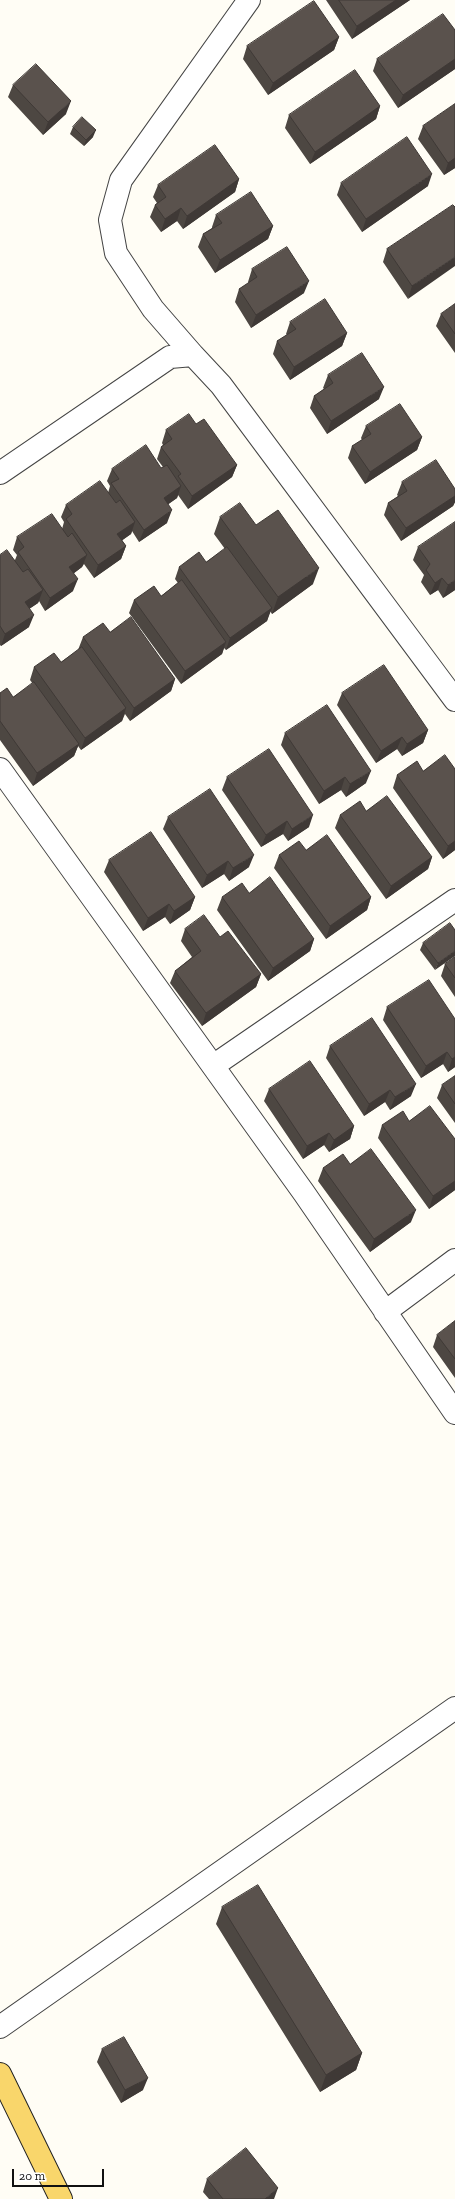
<!DOCTYPE html>
<style>
body{margin:0}
#map{position:relative;width:455px;height:2199px;overflow:hidden;background:#fffdf5;font-family:"Zilla Slab",serif}
canvas{display:block}
.scale{position:absolute;left:12px;top:2169px;width:92px;height:18px;box-sizing:border-box;border:2px solid #111;border-top:0;padding-left:5px;font-size:12px;line-height:14px;white-space:nowrap;color:#111;-webkit-text-stroke:3px #fff;paint-order:stroke}
</style>
<div id="map">
<canvas width="455" height="2199"></canvas>
<div class="scale">20 m</div>
</div>
<script>
const c = document.querySelector('canvas').getContext('2d');
c.lineJoin = 'round';
function trace(path, color, width, dash) {
  c.strokeStyle = color;
  c.lineWidth = width;
  c.lineCap = dash ? 'butt' : 'round';
  c.setLineDash(dash || []);
  c.stroke(path);
}
function fillPath(path, color) {
  c.fillStyle = color;
  c.fill(path, 'evenodd');
}
const minor = new Path2D(`
 M 193,355 L 153,309 L 116,253 L 110,220 L 121,180 L 249,0
 M 0,473 L 170,357 L 193,355 L 221,385 L 455,700
 M 0,769 L 304,1193 L 455,1413
 M 213,1066 L 455,900
 M 385,1312 L 455,1260
 M 0,2027 L 455,1708`);
const major = new Path2D(`
 M 0,2074 L 61,2199`);
trace(minor, '#444', 24);
trace(major, '#222', 24);
trace(minor, '#fff', 22);
trace(major, '#f9d66b', 22);
fillPath(new Path2D(`
 M 326,0 L 410,0 L 352,39 Z
 M 455,30 L 455,69 L 398,108 L 373,71 L 377,59 Z
 M 339,37 L 334,50 L 268,95 L 243,59 L 247,46 Z
 M 13,85 L 66,114 L 43,135 L 8,97 Z
 M 455,104 L 455,168 L 444,175 L 418,139 L 423,126 Z
 M 380,106 L 376,119 L 310,164 L 285,128 L 289,115 Z
 M 73,127 L 93,137 L 84,146 L 70,134 Z
 M 239,179 L 235,192 L 183,229 L 177,221 L 161,232 L 150,217 L 155,205 L 157,203 L 153,197 L 158,185 Z
 M 341,183 L 428,186 L 362,232 L 337,195 Z
 M 453,205 L 408,299 L 383,262 L 387,249 Z
 M 216,215 L 273,226 L 268,239 L 215,273 L 198,247 L 203,234 L 212,228 L 212,227 Z
 M 252,269 L 304,293 L 251,328 L 235,302 L 239,289 L 249,283 L 248,282 Z
 M 455,304 L 455,353 L 436,326 L 441,314 Z
 M 290,322 L 347,333 L 342,346 L 290,380 L 273,354 L 277,341 L 287,335 L 286,334 Z
 M 328,375 L 379,399 L 327,434 L 310,408 L 314,396 L 324,389 L 323,388 Z
 M 196,424 L 237,465 L 232,477 L 188,509 L 178,495 L 177,498 L 168,504 L 167,523 L 139,542 L 132,531 L 131,534 L 122,540 L 126,546 L 121,559 L 94,578 L 84,564 L 82,567 L 74,573 L 73,591 L 45,611 L 39,601 L 38,603 L 29,609 L 29,627 L 1,646 L 0,645 L 0,555 L 15,560 L 17,555 L 13,550 L 17,537 L 62,529 L 64,522 L 61,517 L 66,505 L 108,493 L 110,486 L 107,481 L 112,469 L 161,468 L 163,467 L 157,459 L 161,447 L 163,445 L 162,443 L 166,430 Z
 M 366,426 L 422,437 L 417,450 L 365,484 L 348,458 L 352,446 L 362,440 L 361,438 Z
 M 402,482 L 455,489 L 455,502 L 453,506 L 401,541 L 384,515 L 388,503 L 398,496 L 397,495 Z
 M 220,517 L 256,525 L 313,584 L 272,614 L 270,611 L 267,621 L 226,650 L 224,648 L 222,654 L 181,684 L 129,613 L 134,600 L 161,596 L 178,583 L 175,579 L 179,567 L 206,562 L 225,549 L 214,534 Z
 M 418,547 L 455,590 L 443,598 L 438,590 L 430,595 L 421,582 L 424,575 L 413,560 Z
 M 110,632 L 175,679 L 171,691 L 130,721 L 125,714 L 122,721 L 81,750 L 78,746 L 74,756 L 33,786 L 0,740 L 0,693 L 13,697 L 33,684 L 30,680 L 34,667 L 61,662 L 78,650 L 83,637 Z
 M 342,693 L 428,730 L 423,743 L 402,756 L 397,749 L 376,763 L 337,705 Z
 M 285,733 L 366,783 L 346,797 L 341,790 L 319,804 L 281,745 Z
 M 455,769 L 455,850 L 443,859 L 393,788 L 397,775 L 423,771 Z
 M 227,777 L 309,827 L 288,841 L 283,834 L 261,847 L 222,790 Z
 M 366,811 L 432,857 L 428,869 L 386,899 L 335,828 L 340,815 Z
 M 168,817 L 249,867 L 229,881 L 224,874 L 202,888 L 163,829 Z
 M 306,850 L 371,897 L 367,910 L 326,939 L 274,868 L 279,855 Z
 M 109,860 L 195,897 L 190,910 L 170,924 L 165,917 L 143,931 L 104,872 Z
 M 249,893 L 314,939 L 310,951 L 268,981 L 217,910 L 222,897 Z
 M 185,929 L 220,937 L 261,974 L 256,987 L 202,1026 L 170,983 L 175,971 L 192,957 L 181,941 Z
 M 455,930 L 435,970 L 420,950 L 423,943 Z
 M 455,957 L 455,997 L 441,976 L 445,964 Z
 M 387,1007 L 455,1019 L 455,1067 L 448,1072 L 443,1064 L 421,1078 L 383,1020 Z
 M 330,1046 L 411,1096 L 390,1110 L 385,1102 L 364,1116 L 326,1058 Z
 M 455,1076 L 455,1123 L 437,1098 L 442,1085 Z
 M 269,1089 L 354,1126 L 350,1139 L 329,1152 L 324,1145 L 303,1159 L 264,1101 Z
 M 409,1121 L 455,1139 L 455,1190 L 429,1209 L 378,1138 L 382,1125 Z
 M 350,1164 L 411,1222 L 370,1252 L 318,1181 L 323,1168 Z
 M 455,1321 L 455,1378 L 433,1347 L 437,1335 Z
 M 222,1907 L 362,2053 L 356,2070 L 320,2092 L 216,1924 Z
 M 102,2049 L 143,2090 L 121,2103 L 97,2062 Z
 M 207,2179 L 274,2199 L 209,2199 L 203,2192 Z`), '#4d4742');
fillPath(new Path2D(`
 M 396,0 L 410,0 L 352,39 L 357,26 Z
 M 339,37 L 334,50 L 268,95 L 273,83 Z
 M 455,59 L 455,69 L 398,108 L 403,95 Z
 M 71,101 L 66,114 L 43,135 L 48,122 Z
 M 380,106 L 376,119 L 310,164 L 315,152 Z
 M 96,130 L 93,137 L 84,146 L 86,140 Z
 M 455,158 L 455,168 L 444,175 L 448,163 Z
 M 432,174 L 428,186 L 362,232 L 366,219 Z
 M 239,179 L 235,192 L 183,229 L 187,216 Z
 M 181,208 L 177,221 L 161,232 L 165,219 Z
 M 273,226 L 268,239 L 215,273 L 220,260 Z
 M 455,257 L 455,266 L 408,299 L 412,286 Z
 M 309,281 L 304,293 L 251,328 L 256,315 Z
 M 347,333 L 342,346 L 290,380 L 294,367 Z
 M 384,387 L 379,399 L 327,434 L 331,421 Z
 M 422,437 L 417,450 L 365,484 L 370,472 Z
 M 237,465 L 232,477 L 188,509 L 192,496 Z
 M 181,486 L 177,498 L 159,511 L 164,498 Z
 M 455,496 L 455,502 L 453,506 L 401,541 L 406,528 Z
 M 172,510 L 167,523 L 139,542 L 144,530 Z
 M 135,522 L 131,534 L 113,547 L 117,534 Z
 M 126,546 L 121,559 L 94,578 L 98,565 Z
 M 87,555 L 82,567 L 65,580 L 69,567 Z
 M 319,568 L 313,584 L 272,614 L 278,597 Z
 M 442,578 L 438,590 L 430,595 L 435,583 Z
 M 78,579 L 73,591 L 45,611 L 50,598 Z
 M 455,580 L 455,590 L 443,598 L 448,585 Z
 M 43,590 L 38,603 L 20,615 L 25,602 Z
 M 272,608 L 267,621 L 226,650 L 230,638 Z
 M 34,615 L 29,627 L 1,646 L 5,634 Z
 M 226,642 L 222,654 L 181,684 L 185,671 Z
 M 175,679 L 171,691 L 130,721 L 134,708 Z
 M 126,708 L 122,721 L 81,750 L 85,738 Z
 M 428,730 L 423,743 L 402,756 L 407,744 Z
 M 402,737 L 397,749 L 376,763 L 381,751 Z
 M 79,744 L 74,756 L 33,786 L 37,773 Z
 M 371,771 L 366,783 L 346,797 L 350,784 Z
 M 345,777 L 341,790 L 319,804 L 324,791 Z
 M 313,815 L 309,827 L 288,841 L 292,829 Z
 M 287,821 L 283,834 L 261,847 L 266,835 Z
 M 455,841 L 455,850 L 443,859 L 448,846 Z
 M 254,855 L 249,867 L 229,881 L 233,868 Z
 M 432,857 L 428,869 L 386,899 L 391,886 Z
 M 228,861 L 224,874 L 202,888 L 207,875 Z
 M 195,897 L 190,910 L 170,924 L 174,911 Z
 M 371,897 L 367,910 L 326,939 L 330,926 Z
 M 169,904 L 165,917 L 143,931 L 148,918 Z
 M 314,939 L 310,951 L 268,981 L 273,968 Z
 M 455,951 L 455,956 L 435,970 L 438,963 Z
 M 261,974 L 256,987 L 202,1026 L 206,1013 Z
 M 447,1052 L 443,1064 L 421,1078 L 426,1066 Z
 M 455,1057 L 455,1067 L 448,1072 L 452,1059 Z
 M 416,1084 L 411,1096 L 390,1110 L 395,1097 Z
 M 390,1090 L 385,1102 L 364,1116 L 369,1104 Z
 M 354,1126 L 350,1139 L 329,1152 L 334,1140 Z
 M 329,1133 L 324,1145 L 303,1159 L 307,1146 Z
 M 455,1181 L 455,1190 L 429,1209 L 433,1196 Z
 M 416,1210 L 411,1222 L 370,1252 L 374,1239 Z
 M 362,2053 L 356,2070 L 320,2092 L 326,2075 Z
 M 148,2078 L 143,2090 L 121,2103 L 125,2090 Z
 M 278,2188 L 274,2199 L 265,2199 Z`), '#3f3936');
const building = new Path2D(`
 M 339,0 L 396,0 L 357,26 Z
 M 314,1 L 339,37 L 273,83 L 247,46 Z
 M 443,14 L 455,30 L 455,59 L 403,95 L 377,59 Z
 M 36,64 L 71,101 L 48,122 L 13,85 Z
 M 355,70 L 380,106 L 315,152 L 289,115 Z
 M 455,104 L 455,158 L 448,163 L 423,126 Z
 M 82,117 L 96,130 L 86,140 L 73,127 Z
 M 407,137 L 432,174 L 366,219 L 341,183 Z
 M 215,145 L 239,179 L 187,216 L 181,208 L 165,219 L 155,205 L 166,197 L 158,185 Z
 M 251,192 L 273,226 L 220,260 L 203,234 L 222,223 L 216,215 Z
 M 453,205 L 455,207 L 455,257 L 412,286 L 387,249 Z
 M 287,247 L 309,281 L 256,315 L 239,289 L 257,277 L 252,269 Z
 M 325,299 L 347,333 L 294,367 L 277,341 L 296,329 L 290,322 Z
 M 455,304 L 455,334 L 441,314 Z
 M 362,353 L 384,387 L 331,421 L 314,396 L 333,383 L 328,375 Z
 M 400,404 L 422,437 L 370,472 L 352,446 L 371,434 L 366,426 Z
 M 189,414 L 196,424 L 204,419 L 237,465 L 192,496 L 178,476 L 181,474 L 161,447 L 172,439 L 166,430 Z
 M 146,445 L 161,468 L 167,465 L 181,486 L 164,498 L 172,510 L 144,530 L 111,483 L 119,479 L 112,469 Z
 M 436,460 L 455,489 L 455,496 L 406,528 L 388,503 L 407,491 L 402,482 Z
 M 100,481 L 116,503 L 120,500 L 135,522 L 117,534 L 126,546 L 98,565 L 66,519 L 72,514 L 66,505 Z
 M 240,503 L 256,525 L 278,510 L 319,568 L 278,597 L 220,517 Z
 M 52,514 L 68,537 L 72,533 L 87,555 L 69,567 L 78,579 L 50,598 L 18,552 L 24,547 L 17,537 Z
 M 455,522 L 455,580 L 448,585 L 442,578 L 435,583 L 426,570 L 430,564 L 418,547 Z
 M 227,547 L 272,608 L 230,638 L 179,567 L 199,552 L 206,562 Z
 M 7,550 L 23,572 L 28,569 L 43,590 L 25,602 L 34,615 L 5,634 L 0,626 L 0,555 Z
 M 182,580 L 226,642 L 185,671 L 134,600 L 154,586 L 161,596 Z
 M 131,617 L 175,679 L 134,708 L 83,637 L 103,623 L 110,632 Z
 M 82,647 L 126,708 L 85,738 L 34,667 L 54,653 L 61,662 Z
 M 384,665 L 428,730 L 407,744 L 402,737 L 381,751 L 342,693 Z
 M 34,682 L 79,744 L 37,773 L 0,721 L 0,693 L 7,688 L 13,697 Z
 M 327,705 L 371,771 L 350,784 L 345,777 L 324,791 L 285,733 Z
 M 269,749 L 313,815 L 292,829 L 287,821 L 266,835 L 227,777 Z
 M 445,755 L 455,769 L 455,841 L 448,846 L 397,775 L 417,761 L 423,771 Z
 M 210,789 L 254,855 L 233,868 L 228,861 L 207,875 L 168,817 Z
 M 387,796 L 432,857 L 391,886 L 340,815 L 360,801 L 366,811 Z
 M 151,832 L 195,897 L 174,911 L 169,904 L 148,918 L 109,860 Z
 M 327,835 L 371,897 L 330,926 L 279,855 L 299,841 L 306,850 Z
 M 270,877 L 314,939 L 273,968 L 222,897 L 242,883 L 249,893 Z
 M 204,915 L 220,937 L 228,931 L 261,974 L 206,1013 L 175,971 L 201,951 L 185,929 Z
 M 450,923 L 455,930 L 455,951 L 438,963 L 423,943 Z
 M 455,957 L 455,978 L 445,964 Z
 M 429,980 L 455,1019 L 455,1057 L 452,1059 L 447,1052 L 426,1066 L 387,1007 Z
 M 372,1018 L 416,1084 L 395,1097 L 390,1090 L 369,1104 L 330,1046 Z
 M 310,1061 L 354,1126 L 334,1140 L 329,1133 L 307,1146 L 269,1089 Z
 M 455,1076 L 455,1104 L 442,1085 Z
 M 430,1106 L 455,1139 L 455,1181 L 433,1196 L 382,1125 L 403,1111 L 409,1121 Z
 M 371,1149 L 416,1210 L 374,1239 L 323,1168 L 343,1154 L 350,1164 Z
 M 455,1321 L 455,1359 L 437,1335 Z
 M 258,1885 L 362,2053 L 326,2075 L 222,1907 Z
 M 124,2037 L 148,2078 L 125,2090 L 102,2049 Z
 M 246,2148 L 278,2188 L 265,2199 L 223,2199 L 207,2179 Z`);
fillPath(building, '#5a524d');
trace(building, '#3f3936', 1);
</script>
